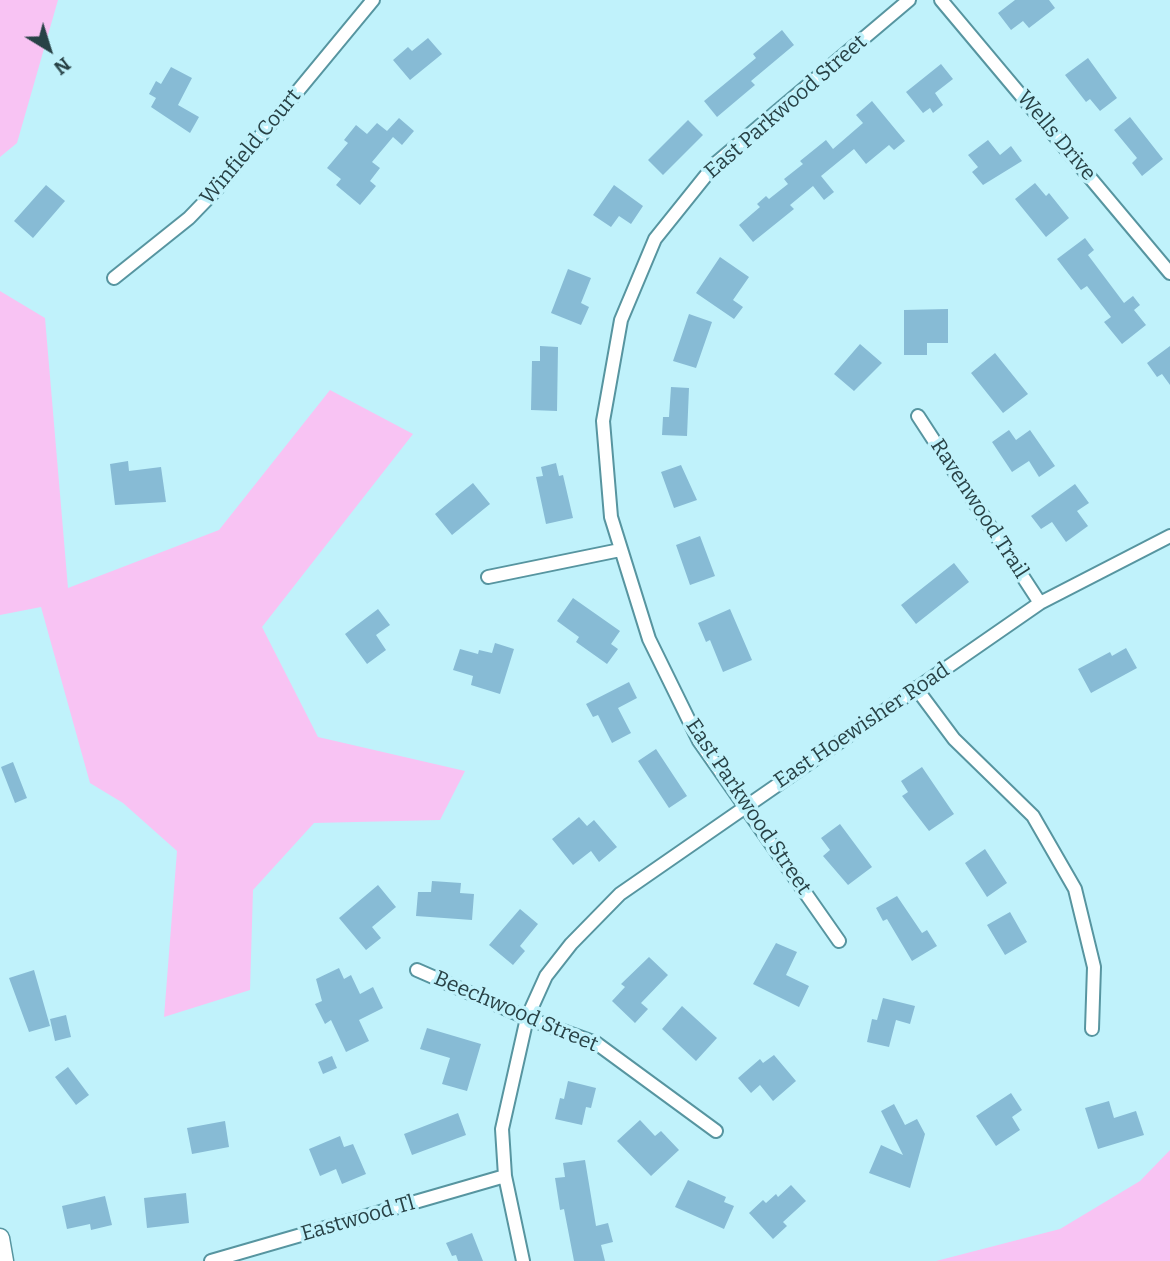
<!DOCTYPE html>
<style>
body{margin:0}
#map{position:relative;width:1170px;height:1261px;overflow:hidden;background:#c0f2fb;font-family:Bitter,serif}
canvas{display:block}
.north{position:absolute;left:14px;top:14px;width:70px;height:70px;-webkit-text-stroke:5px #c0f2fb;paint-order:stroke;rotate:142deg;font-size:19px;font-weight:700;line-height:28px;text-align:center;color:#284246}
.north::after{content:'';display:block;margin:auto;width:24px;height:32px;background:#284246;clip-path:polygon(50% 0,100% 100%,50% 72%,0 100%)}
</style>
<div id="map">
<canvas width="1170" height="1261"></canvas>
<div class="north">N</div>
</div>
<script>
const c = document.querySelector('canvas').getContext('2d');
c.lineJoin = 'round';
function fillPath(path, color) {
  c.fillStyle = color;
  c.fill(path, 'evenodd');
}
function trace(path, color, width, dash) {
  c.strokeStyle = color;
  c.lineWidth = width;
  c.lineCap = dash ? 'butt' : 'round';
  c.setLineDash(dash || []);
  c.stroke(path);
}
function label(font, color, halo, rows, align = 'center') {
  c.font = font + ' Bitter,serif';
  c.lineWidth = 7;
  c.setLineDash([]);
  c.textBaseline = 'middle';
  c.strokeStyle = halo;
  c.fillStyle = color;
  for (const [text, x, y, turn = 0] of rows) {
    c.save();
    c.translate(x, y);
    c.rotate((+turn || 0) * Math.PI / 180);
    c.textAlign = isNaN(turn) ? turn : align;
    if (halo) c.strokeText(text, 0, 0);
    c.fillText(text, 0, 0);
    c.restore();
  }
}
fillPath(new Path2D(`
 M 0,0 L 58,0 L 17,143 L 0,157 Z
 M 0,291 L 45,318 L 68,588 L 219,530 L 330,390 L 413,434 L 262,627 L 318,737 L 465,771 L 440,820 L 314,823 L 253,890 L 250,990 L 164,1017 L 177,851 L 123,803 L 90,783 L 41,607 L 0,615 Z
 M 1170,1150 L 1170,1261 L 936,1261 L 1060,1229 L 1140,1181 Z`), '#f8c3f3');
fillPath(new Path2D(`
 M 1015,0 L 1049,0 L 1055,8 L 1029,28 L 1023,21 L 1011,30 L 998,13 Z
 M 782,30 L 794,45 L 751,81 L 755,85 L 717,117 L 704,101 L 756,58 L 753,54 Z
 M 428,38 L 442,54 L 410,80 L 393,60 L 408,47 L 412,51 Z
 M 1088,58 L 1117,98 L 1100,111 L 1090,99 L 1086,102 L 1065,75 Z
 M 941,64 L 953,79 L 935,93 L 943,105 L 933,113 L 930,108 L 923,113 L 906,92 Z
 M 171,67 L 192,78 L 178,105 L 199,117 L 190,133 L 151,107 L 156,98 L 149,94 L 156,81 L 161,84 Z
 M 872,101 L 905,141 L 894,150 L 889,145 L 866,164 L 854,149 L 821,176 L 834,192 L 824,200 L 813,186 L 790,205 L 794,209 L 753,242 L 739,225 L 760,207 L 757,204 L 766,196 L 769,199 L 788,184 L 784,179 L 803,164 L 800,161 L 826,140 L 833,149 L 863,123 L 856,115 Z
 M 1130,117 L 1163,159 L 1142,176 L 1132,163 L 1137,158 L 1114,130 Z
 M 399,118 L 414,131 L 402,145 L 393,137 L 372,162 L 380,168 L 370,181 L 376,186 L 360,205 L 336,185 L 341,179 L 327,168 L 348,143 L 344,140 L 356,125 L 367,134 L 377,123 L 387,131 Z
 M 688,120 L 703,135 L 663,175 L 648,160 Z
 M 988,140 L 1000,155 L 1011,146 L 1022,161 L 983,185 L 972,172 L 978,167 L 968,155 Z
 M 1035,183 L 1046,196 L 1049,193 L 1069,218 L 1046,237 L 1015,199 Z
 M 46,185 L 65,201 L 33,238 L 14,221 Z
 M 614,185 L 643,206 L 631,224 L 619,216 L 611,227 L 593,215 Z
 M 1085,238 L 1094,250 L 1088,255 L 1124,303 L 1133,296 L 1140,305 L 1134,310 L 1146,325 L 1122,344 L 1104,322 L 1111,317 L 1087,286 L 1081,290 L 1057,259 Z
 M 720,257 L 749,277 L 733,300 L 743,307 L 734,319 L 696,293 Z
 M 568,269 L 591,278 L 581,303 L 589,307 L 581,325 L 551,313 Z
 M 948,309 L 948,343 L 927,343 L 927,355 L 904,355 L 904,310 Z
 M 689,314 L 712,322 L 696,368 L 673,361 Z
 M 860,344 L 882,363 L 854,391 L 834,374 Z
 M 540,346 L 558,347 L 557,411 L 531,410 L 532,361 L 540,361 Z
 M 1170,346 L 1170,385 L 1162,374 L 1157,377 L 1147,363 Z
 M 995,353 L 1028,394 L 1003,413 L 971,373 Z
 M 671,387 L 689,388 L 687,436 L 662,435 L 663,417 L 669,417 Z
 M 1009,430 L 1016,440 L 1030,430 L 1055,466 L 1039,477 L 1029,461 L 1012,472 L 992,442 Z
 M 128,461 L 129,471 L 161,467 L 166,502 L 115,505 L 110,464 Z
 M 556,463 L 559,476 L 563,475 L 573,518 L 546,524 L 536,477 L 543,476 L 541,467 Z
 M 681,465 L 697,500 L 674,508 L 661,472 Z
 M 473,483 L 490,504 L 452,535 L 435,514 Z
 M 1075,484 L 1089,503 L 1077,511 L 1088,526 L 1066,542 L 1052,522 L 1041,529 L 1031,516 Z
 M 700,536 L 715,576 L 690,585 L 676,545 Z
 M 954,563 L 969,582 L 916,624 L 901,605 Z
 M 573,598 L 620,631 L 611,644 L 618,649 L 607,664 L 576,642 L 579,637 L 557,621 Z
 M 378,609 L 390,625 L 376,635 L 386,650 L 367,664 L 345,634 Z
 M 730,609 L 752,660 L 723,672 L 710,640 L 706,642 L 698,623 Z
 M 495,643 L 514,649 L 500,694 L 471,685 L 473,676 L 453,670 L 460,649 L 478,654 L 479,650 L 492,653 Z
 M 1126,648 L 1137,668 L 1091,693 L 1078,669 L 1110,652 L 1112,656 Z
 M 629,682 L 637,698 L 618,708 L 631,733 L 612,743 L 598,715 L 593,717 L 586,704 Z
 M 656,749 L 687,796 L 669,808 L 638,761 Z
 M 13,762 L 27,798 L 15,803 L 1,767 Z
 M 922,767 L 954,814 L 929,831 L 902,796 L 908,792 L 901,781 Z
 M 579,817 L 587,826 L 594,820 L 617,847 L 599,862 L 591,851 L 573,865 L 552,839 Z
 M 840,824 L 872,867 L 848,885 L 823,856 L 830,850 L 821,838 Z
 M 985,849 L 1007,883 L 987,897 L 965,863 Z
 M 432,881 L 461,883 L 460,893 L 474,894 L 472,920 L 416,916 L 418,892 L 431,892 Z
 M 378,885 L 396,907 L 372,927 L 381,938 L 366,950 L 339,918 Z
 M 897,896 L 922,933 L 927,930 L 937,946 L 912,961 L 887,919 L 883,921 L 876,908 Z
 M 520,909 L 538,924 L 520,946 L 525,951 L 513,965 L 489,945 Z
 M 1010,912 L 1027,942 L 1005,955 L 987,925 Z
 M 776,943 L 797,952 L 786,975 L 809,986 L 799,1007 L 753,984 Z
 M 649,957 L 668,975 L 641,1003 L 648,1009 L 635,1023 L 612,1001 L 625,987 L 621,984 Z
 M 339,968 L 344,979 L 351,975 L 360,994 L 373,987 L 383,1008 L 359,1020 L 369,1041 L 346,1052 L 331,1020 L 325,1024 L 315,1004 L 322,1001 L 316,979 Z
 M 34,970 L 50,1026 L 29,1032 L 9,978 Z
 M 883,998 L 915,1006 L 910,1024 L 896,1020 L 889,1047 L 867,1042 L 872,1019 L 877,1020 Z
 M 682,1006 L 717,1038 L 696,1061 L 662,1029 Z
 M 66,1015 L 71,1037 L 55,1041 L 50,1019 Z
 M 427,1028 L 481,1044 L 467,1091 L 442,1084 L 450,1058 L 420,1049 Z
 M 774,1055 L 796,1081 L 773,1101 L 760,1085 L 751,1093 L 738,1078 L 760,1059 L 763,1063 Z
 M 332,1056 L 337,1068 L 323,1074 L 318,1062 Z
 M 68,1067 L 89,1095 L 76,1105 L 55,1077 Z
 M 568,1081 L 596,1088 L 591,1108 L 586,1107 L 582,1125 L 555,1119 L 560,1098 L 564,1099 Z
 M 1011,1093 L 1022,1110 L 1012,1117 L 1020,1130 L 996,1146 L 976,1116 Z
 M 1109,1101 L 1114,1118 L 1136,1111 L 1144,1135 L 1098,1149 L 1085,1108 Z
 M 894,1104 L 905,1125 L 917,1119 L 925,1134 L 910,1188 L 869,1173 L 881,1145 L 903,1155 L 881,1111 Z
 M 458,1113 L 466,1135 L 412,1155 L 404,1134 Z
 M 640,1120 L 655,1136 L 661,1131 L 679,1150 L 651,1176 L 617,1141 Z
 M 225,1121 L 229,1147 L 192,1154 L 187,1128 Z
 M 340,1136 L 344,1147 L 353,1144 L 366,1174 L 342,1184 L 336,1169 L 320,1176 L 309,1149 Z
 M 585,1160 L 596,1226 L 608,1223 L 613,1242 L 601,1245 L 605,1261 L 574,1261 L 564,1209 L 560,1210 L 555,1178 L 565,1177 L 563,1163 Z
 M 688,1180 L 726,1197 L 724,1202 L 734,1206 L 724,1229 L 675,1207 Z
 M 791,1185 L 806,1201 L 783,1222 L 787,1226 L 773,1239 L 749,1213 L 763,1200 L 766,1203 L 776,1194 L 778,1197 Z
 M 186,1193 L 189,1223 L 147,1228 L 144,1198 Z
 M 105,1196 L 112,1225 L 91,1230 L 90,1224 L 67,1229 L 62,1206 Z
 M 472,1233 L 483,1261 L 458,1261 L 456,1255 L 452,1256 L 446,1243 Z`), '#87bbd5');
const minor = new Path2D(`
 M 941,0 L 1170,273
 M 114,278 L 189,218 L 216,190 L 373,0
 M 918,416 L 1040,603
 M 488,577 L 620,550
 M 916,688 L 954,739 L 1033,816 L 1075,889 L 1094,967 L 1092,1029
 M 839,941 L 699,741 L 649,639 L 611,517 L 603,421 L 621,320 L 655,239 L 716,163 L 909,0
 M 417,970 L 527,1018 L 596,1043 L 716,1131
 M 211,1261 L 505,1176
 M 523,1261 L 505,1176 L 502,1129 L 527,1018 L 546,976 L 571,944 L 620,894 L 1040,603 L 1170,536`);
const secondary = new Path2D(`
 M 0,1238 L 4,1261`);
trace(minor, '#5795a0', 16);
trace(secondary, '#5795a0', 21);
trace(minor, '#fff', 12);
trace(secondary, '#fff', 18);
label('21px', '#284246', '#c0f2fb', [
 ["East Parkwood Street",786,107,-41],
 ["Wells Drive",1056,136,50],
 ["Winfield Court",251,147,-50],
 ["Ravenwood Trail",979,509,57],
 ["East Hoewisher Road",862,726,-34],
 ["East Parkwood Street",748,807,56],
 ["Beechwood Street",516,1012,23],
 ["Eastwood Tl",358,1219,-16]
]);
</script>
